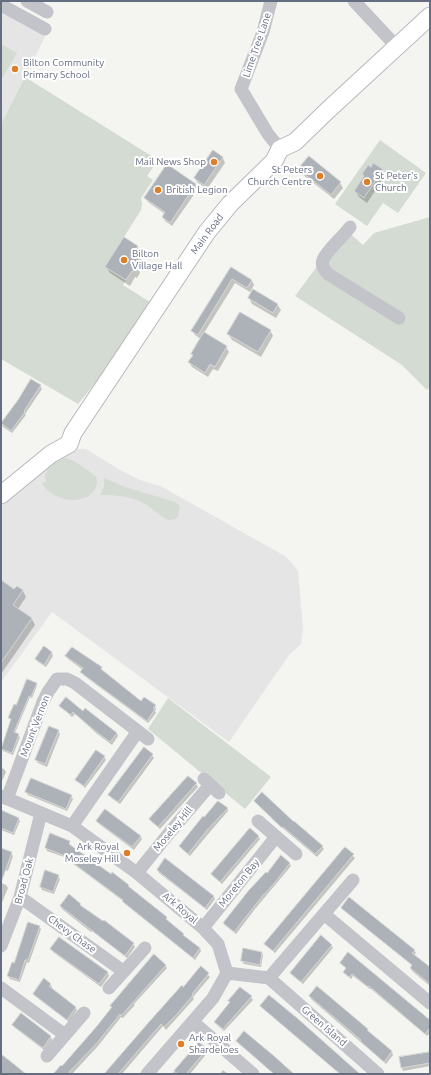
<!DOCTYPE html>
<style>
body{margin:0}
#map{position:relative;width:431px;height:1075px;overflow:hidden;background:#f4f5f1;font-family:Ubuntu,sans-serif}
canvas{display:block}
.frame{position:absolute;inset:0;border:2px solid #656d81;pointer-events:none}
</style>
<div id="map">
<canvas width="431" height="1075"></canvas>
<div class="frame"></div>
</div>
<script>
const c = document.querySelector('canvas').getContext('2d');
c.lineJoin = 'round';
function fillPath(path, color) {
  c.fillStyle = color;
  c.fill(path, 'evenodd');
}
function trace(path, color, width, dash) {
  c.strokeStyle = color;
  c.lineWidth = width;
  c.lineCap = dash ? 'butt' : 'round';
  c.setLineDash(dash || []);
  c.stroke(path);
}
function label(font, color, halo, rows, align = 'center') {
  c.font = font + ' Ubuntu,sans-serif';
  c.lineWidth = 4;
  c.setLineDash([]);
  c.textBaseline = 'middle';
  c.strokeStyle = halo;
  c.fillStyle = color;
  for (const [text, x, y, turn = 0] of rows) {
    c.save();
    c.translate(x, y);
    c.rotate((+turn || 0) * Math.PI / 180);
    c.textAlign = isNaN(turn) ? turn : align;
    if (halo) c.strokeText(text, 0, 0);
    c.fillText(text, 0, 0);
    c.restore();
  }
}
fillPath(new Path2D(`
 M 1,3 L 43,32 L 45,37 L 1,124 Z
 M 73,449 L 86,449 L 120,470 L 140,480 L 162,487 L 285,556 L 292,563 L 298,571 L 303,628 L 301,644 L 289,655 L 229,742 L 52,612 L 1,682 L 1,506 L 45,465 Z`), '#e4e5e4');
fillPath(new Path2D(`
 M 1,44 L 17,53 L 1,80 Z
 M 25,77 L 158,160 L 147,176 L 153,180 L 141,198 L 142,205 L 141,210 L 105,267 L 126,280 L 123,285 L 150,302 L 101,376 L 78,404 L 1,359 L 1,124 Z
 M 380,140 L 426,173 L 398,213 L 383,203 L 367,226 L 335,204 Z
 M 430,217 L 430,386 L 427,390 L 402,365 L 295,296 L 345,229 L 363,245 L 374,233 Z
 M 65,458 C 76,460 87,470 96,477 C 98,481 97,485 95,489 C 84,508 50,500 42,483 L 46,482 L 45,476 L 48,468 L 50,468 L 54,463 Z
 M 104,478 L 125,487 L 175,502 L 180,506 L 178,517 C 175,519 173,520 169,520 C 161,518 153,508 145,504 C 132,496 115,495 100,495 L 104,487 Z
 M 168,698 L 271,777 L 245,809 L 148,729 Z`), '#d4dbd2');
fillPath(new Path2D(`
 M 213,151 L 223,158 L 225,163 L 207,189 L 197,182 L 195,178 Z
 M 309,158 L 340,183 L 343,188 L 334,199 L 302,174 L 300,170 Z
 M 167,166 L 196,185 L 198,189 L 172,226 L 165,221 L 163,217 L 165,214 L 148,202 L 146,198 Z
 M 382,170 L 385,176 L 367,203 L 359,197 L 355,191 Z
 M 137,246 L 140,253 L 139,256 L 144,263 L 139,270 L 140,273 L 137,278 L 135,277 L 130,286 L 110,273 L 106,267 Z
 M 231,268 L 252,281 L 254,285 L 250,292 L 235,283 L 204,333 L 226,347 L 229,352 L 218,371 L 213,369 L 208,377 L 192,367 L 189,362 L 193,356 L 192,354 L 201,339 L 195,335 L 192,331 Z
 M 249,298 L 277,304 L 281,310 L 276,318 L 252,304 Z
 M 270,330 L 273,336 L 261,357 L 232,340 L 228,334 Z
 M 40,386 L 42,389 L 25,414 L 26,415 L 12,433 L 3,427 L 2,424 L 19,400 Z
 M 1,581 L 15,591 L 17,587 L 23,591 L 26,597 L 18,609 L 32,619 L 35,625 L 1,674 Z
 M 44,648 L 52,653 L 53,656 L 46,667 L 38,662 L 37,659 Z
 M 67,656 L 101,668 L 103,671 L 141,702 L 155,706 L 156,709 L 155,711 L 156,713 L 148,723 L 83,675 L 82,672 L 83,670 L 68,659 Z
 M 36,684 L 37,686 L 32,698 L 30,697 L 15,733 L 20,737 L 13,755 L 3,751 L 2,749 L 11,720 L 9,718 L 17,707 Z
 M 60,706 L 84,712 L 117,733 L 118,736 L 112,745 L 96,733 L 75,714 L 72,717 Z
 M 58,731 L 60,734 L 47,767 L 38,763 L 36,760 Z
 M 97,751 L 104,757 L 106,760 L 85,788 L 76,780 Z
 M 152,755 L 154,758 L 120,804 L 111,798 L 110,795 Z
 M 1,768 L 4,769 L 6,772 L 1,783 Z
 M 196,784 L 198,787 L 160,829 L 152,822 L 150,820 Z
 M 26,792 L 71,796 L 73,799 L 67,811 L 28,795 Z
 M 256,801 L 294,824 L 322,846 L 324,849 L 317,857 L 273,820 L 271,816 Z
 M 227,808 L 228,811 L 209,833 L 190,856 L 182,849 L 181,846 Z
 M 1,812 L 18,818 L 20,821 L 14,835 L 1,830 Z
 M 97,821 L 140,836 L 142,839 L 134,850 L 99,824 Z
 M 258,836 L 260,839 L 222,884 L 214,877 L 213,874 Z
 M 69,842 L 70,846 L 111,875 L 128,885 L 130,888 L 166,918 L 167,921 L 183,935 L 185,937 L 200,948 L 201,951 L 195,960 L 125,904 L 123,901 L 72,863 L 70,859 L 47,851 L 46,848 Z
 M 345,848 L 355,858 L 275,953 L 265,944 Z
 M 1,849 L 11,853 L 13,856 L 8,871 L 1,868 Z
 M 290,864 L 291,866 L 255,909 L 236,934 L 226,926 L 224,924 L 267,874 Z
 M 158,870 L 213,896 L 215,899 L 207,910 L 159,873 Z
 M 58,876 L 60,879 L 54,894 L 42,890 L 41,887 Z
 M 1,883 L 6,885 L 8,888 L 1,905 Z
 M 80,904 L 82,907 L 133,944 L 135,947 L 127,958 L 92,931 L 91,932 L 62,909 L 61,907 Z
 M 342,908 L 414,950 L 416,953 L 414,955 L 430,968 L 430,986 L 412,971 L 411,968 L 413,966 L 344,910 Z
 M 39,927 L 41,929 L 29,963 L 27,962 L 20,982 L 10,979 L 8,976 Z
 M 60,939 L 108,973 L 109,976 L 101,987 L 53,952 L 51,949 Z
 M 331,945 L 333,948 L 303,984 L 293,976 L 291,973 Z
 M 261,952 L 263,955 L 261,967 L 244,964 L 242,961 Z
 M 341,963 L 430,1021 L 430,1033 L 427,1036 L 371,989 L 370,989 L 353,976 L 351,979 L 346,975 L 344,972 L 347,969 Z
 M 165,965 L 167,968 L 134,1004 L 135,1005 L 123,1018 L 121,1017 L 98,1046 L 72,1074 L 55,1074 L 78,1050 L 112,1008 L 111,1006 Z
 M 201,968 L 210,977 L 193,997 L 194,999 L 166,1030 L 163,1026 L 122,1074 L 105,1074 Z
 M 50,984 L 52,987 L 51,989 L 76,1008 L 77,1010 L 69,1022 L 36,997 L 34,994 Z
 M 310,996 L 367,1030 L 368,1033 L 392,1052 L 393,1055 L 386,1064 L 311,999 Z
 M 251,997 L 253,1000 L 224,1031 L 217,1025 L 215,1022 Z
 M 21,1015 L 51,1037 L 52,1040 L 44,1050 L 15,1028 L 13,1025 Z
 M 237,1041 L 293,1074 L 274,1074 Z
 M 199,1043 L 208,1052 L 190,1074 L 172,1074 Z
 M 430,1053 L 430,1066 L 403,1071 L 402,1068 Z
 M 223,1070 L 228,1074 L 220,1074 Z`), '#0003');
const building = new Path2D(`
 M 213,150 L 223,157 L 204,185 L 194,178 Z
 M 309,156 L 341,182 L 331,195 L 298,169 Z
 M 373,163 L 383,169 L 364,198 L 354,191 L 364,176 L 362,174 L 368,165 L 371,167 Z
 M 167,164 L 196,184 L 170,223 L 162,217 L 165,212 L 144,198 Z
 M 124,237 L 138,246 L 134,252 L 141,256 L 136,265 L 137,266 L 133,272 L 132,271 L 126,280 L 105,267 Z
 M 231,267 L 252,280 L 247,288 L 232,279 L 198,335 L 191,331 Z
 M 253,289 L 278,304 L 273,313 L 248,298 Z
 M 240,312 L 271,330 L 258,352 L 227,334 Z
 M 204,332 L 227,346 L 215,367 L 210,364 L 205,373 L 188,362 L 193,355 L 191,354 Z
 M 31,379 L 41,385 L 24,411 L 25,412 L 11,431 L 1,423 L 18,400 Z
 M 1,580 L 14,589 L 17,586 L 23,590 L 13,605 L 32,618 L 1,663 Z
 M 44,646 L 52,652 L 44,665 L 35,659 Z
 M 72,647 L 102,667 L 101,669 L 141,701 L 144,697 L 156,705 L 153,708 L 155,709 L 147,721 L 80,672 L 83,668 L 65,656 Z
 M 27,679 L 37,683 L 31,697 L 29,696 L 14,732 L 19,734 L 12,753 L 1,749 L 11,719 L 8,718 L 14,704 L 16,705 Z
 M 66,697 L 83,711 L 85,708 L 117,733 L 110,742 L 94,730 L 73,712 L 71,715 L 59,706 Z
 M 49,726 L 59,730 L 45,764 L 35,760 Z
 M 144,747 L 153,754 L 118,802 L 108,795 Z
 M 96,750 L 105,756 L 84,786 L 75,780 Z
 M 188,776 L 197,783 L 158,827 L 149,819 Z
 M 31,778 L 72,795 L 66,809 L 25,792 Z
 M 262,792 L 294,822 L 294,821 L 323,846 L 315,854 L 283,827 L 282,828 L 254,801 Z
 M 218,801 L 228,808 L 207,830 L 188,854 L 179,846 L 203,816 L 204,817 Z
 M 105,809 L 141,836 L 132,847 L 96,821 Z
 M 1,810 L 19,818 L 13,833 L 1,828 Z
 M 250,828 L 259,836 L 220,882 L 211,874 Z
 M 50,833 L 70,841 L 69,844 L 111,874 L 112,872 L 129,885 L 128,886 L 167,917 L 166,919 L 184,934 L 183,935 L 200,948 L 193,958 L 122,901 L 123,900 L 69,860 L 70,858 L 45,848 Z
 M 345,847 L 354,854 L 273,951 L 264,944 Z
 M 1,848 L 12,852 L 2,880 L 1,880 Z
 M 281,855 L 290,863 L 276,881 L 265,894 L 264,894 L 234,932 L 223,923 L 249,890 L 266,872 L 267,873 Z
 M 165,858 L 214,896 L 205,908 L 157,870 Z
 M 45,870 L 59,875 L 53,892 L 40,887 Z
 M 69,894 L 81,904 L 80,905 L 103,921 L 104,920 L 134,943 L 125,956 L 60,906 Z
 M 349,897 L 415,950 L 412,953 L 430,967 L 430,984 L 410,968 L 412,965 L 341,908 Z
 M 28,922 L 40,926 L 28,960 L 25,960 L 19,980 L 7,976 L 12,962 L 14,963 Z
 M 321,935 L 332,945 L 301,982 L 290,973 Z
 M 59,937 L 108,972 L 99,984 L 50,949 Z
 M 243,948 L 262,952 L 260,965 L 241,961 Z
 M 348,952 L 430,1020 L 430,1028 L 425,1034 L 369,986 L 368,987 L 352,974 L 349,977 L 343,972 L 346,968 L 340,963 Z
 M 154,954 L 166,965 L 121,1016 L 120,1014 L 97,1043 L 69,1072 L 71,1074 L 53,1074 L 61,1065 L 62,1066 L 97,1026 L 112,1007 L 110,1006 Z
 M 201,966 L 209,973 L 192,994 L 193,995 L 177,1014 L 164,1027 L 161,1024 L 118,1074 L 104,1074 L 149,1022 L 182,985 L 183,987 Z
 M 44,978 L 51,984 L 49,986 L 76,1007 L 67,1020 L 33,994 Z
 M 317,986 L 368,1029 L 367,1030 L 392,1051 L 384,1062 L 360,1041 L 361,1040 L 309,996 Z
 M 240,987 L 252,996 L 223,1029 L 214,1022 L 230,1002 L 228,1001 Z
 M 269,995 L 297,1018 L 360,1074 L 340,1074 L 260,1006 Z
 M 21,1013 L 51,1036 L 43,1048 L 12,1025 Z
 M 244,1031 L 274,1056 L 294,1074 L 274,1074 L 236,1041 Z
 M 199,1042 L 207,1049 L 186,1074 L 178,1074 L 174,1071 Z
 M 430,1052 L 430,1063 L 401,1068 L 399,1057 Z
 M 1,1054 L 15,1065 L 26,1074 L 1,1074 Z`);
fillPath(building, '#adb1b8');
trace(building, '#d5d6d4', 1);
const major = new Path2D(`
 M 1,495 L 51,454 L 69,444 L 73,433 L 207,232 L 230,204 L 274,161 L 280,149 L 295,142 L 328,110 L 430,16`);
trace(major, '#b6b7bc', 19);
trace(new Path2D(`
 M 27,1 L 47,12
 M 271,1 L 263,32 L 241,89 L 268,134 L 280,149
 M 354,1 L 397,47
 M 1,5 L 45,29
 M 350,227 C 344,236 326,251 323,260 C 321,265 324,270 328,274 L 399,318
 M 204,779 L 219,793
 M 1,796 L 72,826 L 137,873 L 203,928 L 218,944 L 227,973 L 213,998 L 147,1074
 M 7,799 L 43,702 L 48,692 L 57,679 L 67,679 L 75,683 L 148,739
 M 258,821 L 296,854
 M 72,826 L 138,731
 M 137,873 L 170,832 L 210,785
 M 20,897 L 123,971
 M 324,914 L 430,1003
 M 203,928 L 275,838
 M 1,946 L 20,897 L 41,813
 M 227,973 L 269,978 L 378,1074
 M 269,978 L 353,880
 M 1,988 L 65,1035
 M 109,988 L 145,948
 M 193,1022 L 253,1074
 M 47,1056 L 84,1013`), '#c3c4c9', 13);
trace(major, '#fff', 17);
for (const [x, y, r, color] of [
 [15,69,4,"#db7f2b"],
 [214,162,4,"#db7f2b"],
 [320,176,4,"#db7f2b"],
 [367,182,4,"#db7f2b"],
 [158,190,4,"#db7f2b"],
 [124,260,4,"#db7f2b"],
 [127,853,4,"#db7f2b"],
 [181,1044,4,"#db7f2b"]
]) {
  const dot = new Path2D();
  dot.arc(x, y, r, 0, 2 * Math.PI);
  c.fillStyle = color;
  c.fill(dot);
  trace(dot, '#fff', 1.5);
}
label('10px', '#656d81', '#fff', [
 ["Lime Tree Lane",257,45,-71],
 ["Main Road",207,234,-53],
 ["Mount Vernon",35,726,-69],
 ["Moseley Hill",173,829,-50],
 ["Broad Oak",24,881,-75],
 ["Moreton Bay",239,883,-51],
 ["Ark Royal",180,908,40],
 ["Chevy Chase",72,934,36],
 ["Green Island",324,1026,41]
]);
label('10px', '#656d81', '#fff', [
 ["Bilton Community",23,63],
 ["Primary School",23,75],
 ["Mail News Shop",206,162,"right"],
 ["St Peters",312,170,"right"],
 ["Church Centre",312,182,"right"],
 ["St Peter's",375,176],
 ["Church",375,188],
 ["British Legion",166,190],
 ["Bilton",132,254],
 ["Village Hall",132,266],
 ["Ark Royal",119,847,"right"],
 ["Moseley Hill",119,859,"right"],
 ["Ark Royal",189,1038],
 ["Shardeloes",189,1050]
], 'left');
</script>
